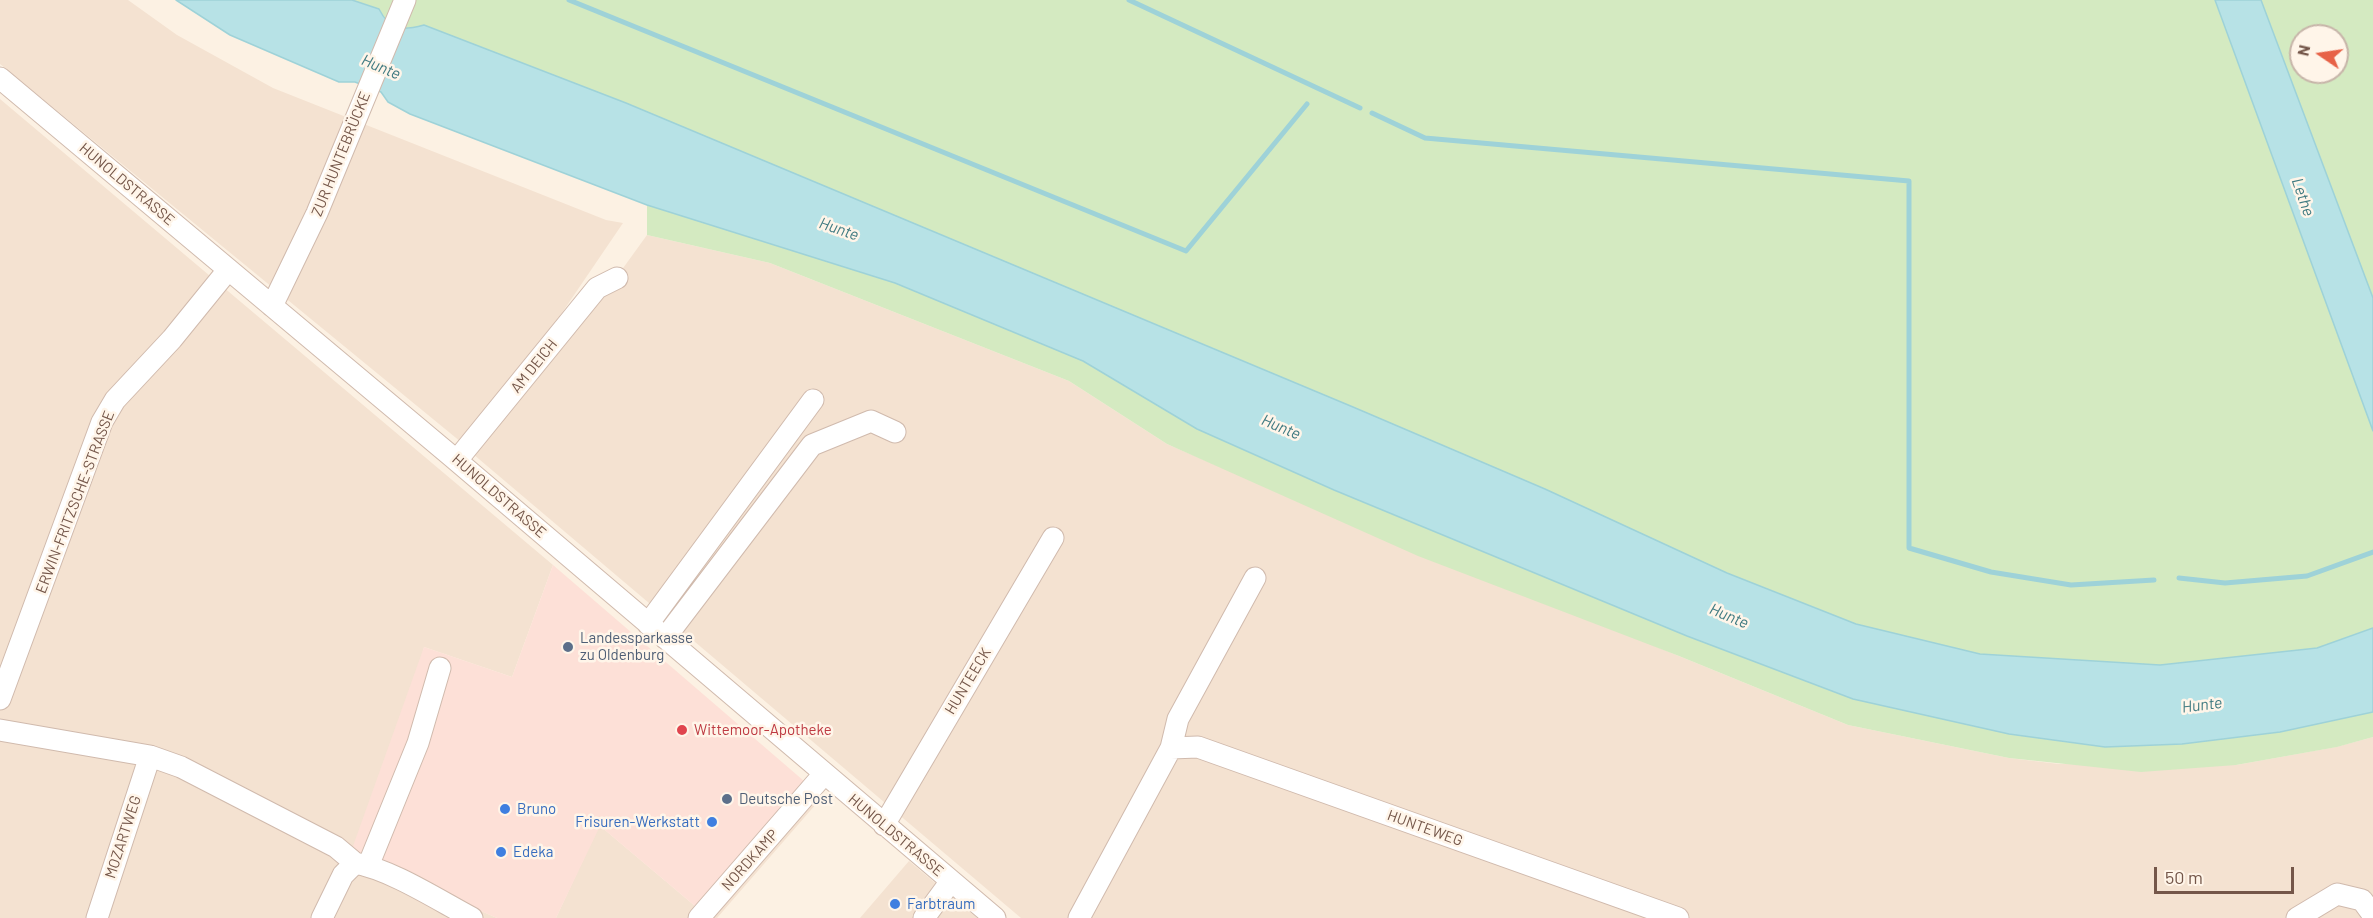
<!DOCTYPE html>
<meta charset="utf-8">
<style>
body{margin:0}
#map{position:relative;width:2373px;height:918px;overflow:hidden;background:#fcf1e3;font-family:Barlow,sans-serif}
canvas{display:block}
.north{position:absolute;left:2289px;top:24px;width:60px;height:60px;box-sizing:border-box;background:#fff5e9;border:2px solid #c7b5a9;border-radius:50%;rotate:283deg;font-size:16px;font-weight:700;line-height:24px;text-align:center;color:#745649}
.north::after{content:'';display:block;margin:auto;width:21px;height:27px;background:#e76247;clip-path:polygon(50% 0,100% 100%,50% 72%,0 100%)}
.scale{position:absolute;left:2154px;top:867px;width:140px;height:27px;box-sizing:border-box;border:3px solid #745649;border-top:0;padding-left:8px;font-size:18px;line-height:21px;white-space:nowrap;color:#745649;-webkit-text-stroke:4px #fff5e9;paint-order:stroke}
</style>
<div id="map">
<canvas width="2373" height="918"></canvas>
<div class="north">N</div>
<div class="scale">50 m</div>
</div>
<script>
const c = document.querySelector('canvas').getContext('2d');
c.lineJoin = 'round';
function fillPath(path, color) {
  c.fillStyle = color;
  c.fill(path, 'evenodd');
}
function trace(path, color, width, dash) {
  c.strokeStyle = color;
  c.lineWidth = width;
  c.lineCap = dash ? 'butt' : 'round';
  c.setLineDash(dash || []);
  c.stroke(path);
}
function label(font, color, halo, rows, align = 'center') {
  c.font = font + ' Barlow,sans-serif';
  c.lineWidth = 5;
  c.setLineDash([]);
  c.textBaseline = 'middle';
  c.strokeStyle = halo;
  c.fillStyle = color;
  for (const [text, x, y, turn = 0] of rows) {
    c.save();
    c.translate(x, y);
    c.rotate((+turn || 0) * Math.PI / 180);
    c.textAlign = isNaN(turn) ? turn : align;
    if (halo) c.strokeText(text, 0, 0);
    c.fillText(text, 0, 0);
    c.restore();
  }
}
fillPath(new Path2D(`
 M 0,0 L 128,0 L 177,35 L 273,88 L 606,220 L 623,223 L 555,323 L 461,442 L 0,64 Z
 M 0,99 L 553,565 L 512,677 L 424,647 L 388,870 L 497,918 L 0,918 Z
 M 647,235 L 770,263 L 1069,381 L 1167,444 L 1292,498 L 1848,725 L 2009,758 L 2059,764 L 2236,765 L 2336,747 L 2373,737 L 2373,918 L 1021,918 L 473,454 L 600,300 Z
 M 804,781 L 823,796 L 717,918 L 556,918 L 599,825 L 695,906 Z
 M 909,861 L 977,918 L 860,918 Z`), '#f4e2d1');
fillPath(new Path2D(`
 M 553,565 L 804,781 L 695,906 L 600,826 L 556,918 L 497,918 L 388,870 L 352,849 L 424,647 L 512,677 Z`), '#fde0d7');
fillPath(new Path2D(`
 M 352,0 L 2373,0 L 2373,628 L 2317,648 L 2160,665 L 1980,654 L 1856,624 L 1727,573 L 1545,489 L 1353,407 L 626,103 L 424,25 C 402,31 390,31 379,9 ZM 2301,36 L 2337,36 L 2337,72 L 2301,72 Z
 M 647,205 L 895,283 L 1083,361 L 1197,429 L 1687,636 L 1853,699 L 2009,734 L 2105,747 L 2182,744 L 2280,732 L 2373,712 L 2373,737 L 2337,747 L 2236,765 L 2141,772 L 2009,758 L 1848,725 L 1679,656 L 1418,556 L 1167,444 L 1069,381 L 770,263 L 647,235 Z`), '#d4eac1');
const water = new Path2D(`
 M 176,0 L 352,0 L 379,9 C 390,31 402,31 424,25 L 626,103 L 1353,407 L 1545,489 L 1727,573 L 1856,624 L 1980,654 L 2160,665 L 2317,648 L 2373,628 L 2373,712 L 2280,732 L 2182,744 L 2105,747 L 2009,734 L 1853,699 L 1687,636 L 1334,490 L 1197,429 L 1083,361 L 895,283 L 647,205 L 410,114 L 388,102 L 381,92 L 355,82 L 339,82 L 230,35 Z
 M 2215,0 L 2261,0 L 2373,298 L 2373,431 Z`);
fillPath(water, '#b7e2e6');
trace(water, '#9ed2d8', 1.5);
trace(new Path2D(`
 M 569,0 L 1186,251 L 1307,104
 M 1129,0 L 1360,108
 M 1372,113 L 1425,138 L 1909,181 L 1909,548 L 1991,572 L 2071,585 L 2154,580
 M 2179,578 L 2225,583 L 2307,576 L 2373,552`), '#9ed2d8', 5);
const minor = new Path2D(`
 M 0,78 L 450,455 L 995,918
 M 272,306 L 317,213 L 405,0
 M 457,460 L 597,288 L 617,278
 M 648,624 L 813,400
 M 665,638 L 812,445 L 871,421 L 895,432
 M 0,699 L 102,422 L 115,400 L 172,339 L 228,270
 M 0,730 L 150,756 L 181,767 L 336,847 L 355,863
 M 1171,748 L 1198,747 L 1678,918
 M 884,825 L 1053,538
 M 368,866 L 418,743 L 440,668
 M 97,918 L 150,756
 M 322,918 L 343,875 L 355,863 C 392,870 438,900 472,918
 M 699,918 L 824,774
 M 924,918 L 951,881
 M 1079,918 L 1171,748 L 1178,719 L 1255,578
 M 2297,918 L 2337,894 L 2362,900 L 2373,915`);
trace(minor, '#d0baad', 23);
trace(minor, '#fff', 21);
for (const [x, y, r, color] of [
 [568,647,6,"#5c6f8a"],
 [682,730,6,"#e0444e"],
 [727,799,6,"#5c6f8a"],
 [505,809,6,"#3f7fe0"],
 [712,822,6,"#3f7fe0"],
 [501,852,6,"#3f7fe0"],
 [895,904,6,"#3f7fe0"]
]) {
  const dot = new Path2D();
  dot.arc(x, y, r, 0, 2 * Math.PI);
  c.fillStyle = color;
  c.fill(dot);
  trace(dot, '#fff5e9', 2);
}
label('15px', '#745649', '#fff5e9', [
 ["ZUR HUNTEBRÜCKE",341,154,-68],
 ["HUNOLDSTRASSE",127,184,40],
 ["AM DEICH",534,366,-51],
 ["HUNOLDSTRASSE",499,496,41],
 ["ERWIN-FRITZSCHE-STRASSE",75,502,-69],
 ["HUNTEECK",968,681,-59],
 ["HUNTEWEG",1425,828,20],
 ["HUNOLDSTRASSE",896,835,40],
 ["MOZARTWEG",123,837,-72],
 ["NORDKAMP",750,860,-48]
]);
label('15px', '#4e5e75', '#fff5e9', [
 ["Landessparkasse",580,638],
 ["zu Oldenburg",580,655],
 ["Deutsche Post",739,799]
], 'left');
label('15px', '#be3a42', '#fff5e9', [
 ["Wittemoor-Apotheke",694,730]
], 'left');
label('15px', '#366cbe', '#fff5e9', [
 ["Bruno",517,809],
 ["Frisuren-Werkstatt",700,822,"right"],
 ["Edeka",513,852],
 ["Farbtraum",907,904]
], 'left');
label('italic 16px', '#3f7a81', '#fff5e9', [
 ["Hunte",381,67,23],
 ["Lethe",2303,197,71],
 ["Hunte",839,229,19],
 ["Hunte",1281,427,23],
 ["Hunte",1729,616,23],
 ["Hunte",2202,705,-7]
]);
</script>
